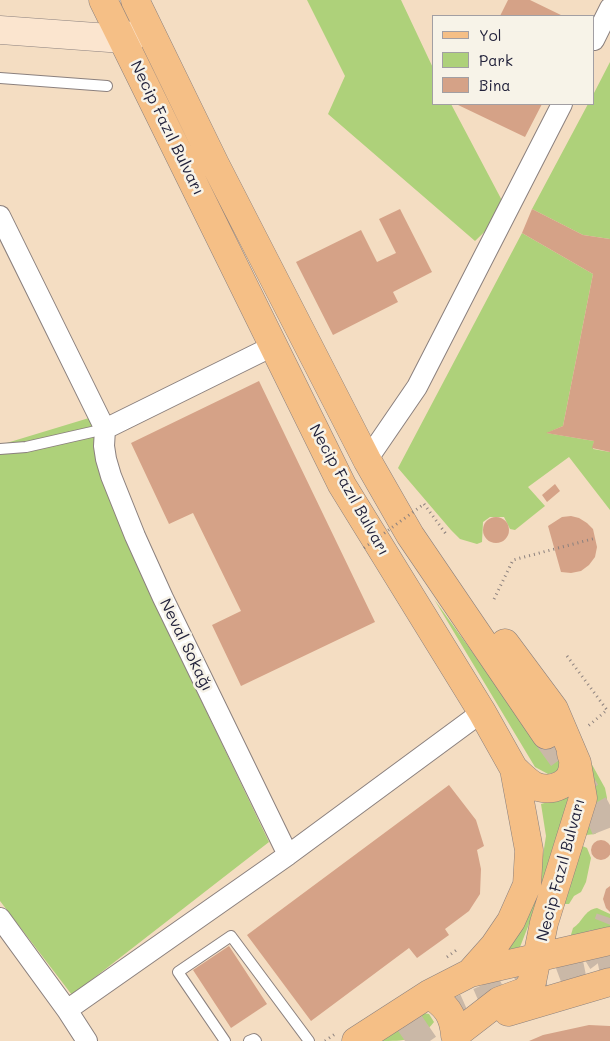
<!DOCTYPE html>
<meta charset="utf-8">
<style>
body{margin:0}
#map{position:relative;width:610px;height:1041px;overflow:hidden;background:#f4ddc2;font-family:Mali,sans-serif}
canvas{display:block}
.legend{position:absolute;left:432px;top:15px;width:162px;height:90px;box-sizing:border-box;background:#f7f3e8;border:1px solid #a29fa3;margin:0;padding:6px 9px;list-style:none;font-size:15px;color:#22223b}
.legend li{display:flex;align-items:center;gap:10px;height:25px}
.legend b{width:25px;border:1px solid #a29fa3}
</style>
<div id="map">
<canvas width="610" height="1041"></canvas>
<ul class="legend">
<li><b style="height:6px;background:#f5bf86"></b>Yol</li>
<li><b style="height:14px;background:#aed17a"></b>Park</li>
<li><b style="height:14px;background:#d5a287"></b>Bina</li>
</ul>
</div>
<script>
const c = document.querySelector('canvas').getContext('2d');
c.lineJoin = 'round';
function fillPath(path, color) {
  c.fillStyle = color;
  c.fill(path, 'evenodd');
}
function trace(path, color, width, dash) {
  c.strokeStyle = color;
  c.lineWidth = width;
  c.lineCap = dash ? 'butt' : 'round';
  c.setLineDash(dash || []);
  c.stroke(path);
}
function label(font, color, halo, rows, align = 'center') {
  c.font = font + ' Mali,sans-serif';
  c.lineWidth = 5;
  c.setLineDash([]);
  c.textBaseline = 'middle';
  c.strokeStyle = halo;
  c.fillStyle = color;
  for (const [text, x, y, turn = 0] of rows) {
    c.save();
    c.translate(x, y);
    c.rotate((+turn || 0) * Math.PI / 180);
    c.textAlign = isNaN(turn) ? turn : align;
    if (halo) c.strokeText(text, 0, 0);
    c.fillText(text, 0, 0);
    c.restore();
  }
}
fillPath(new Path2D(`
 M 307,0 L 401,0 L 434,70 L 434,104 L 451,104 L 507,210 L 475,241 L 328,114 L 345,76 Z
 M 610,62 L 610,239 L 583,235 L 532,209 L 588,104 L 594,104 L 594,93 Z
 M 522,233 L 593,274 L 563,426 L 547,433 L 594,441 L 593,449 L 610,452 L 610,510 L 569,457 L 528,487 L 545,506 L 515,530 L 510,529 L 504,517 L 490,517 L 483,522 L 482,542 L 477,544 L 460,539 L 451,530 L 398,468 Z
 M 89,418 L 165,625 L 269,842 L 72,995 L 0,901 L 0,445 Z
 M 434,599 L 537,742 L 554,729 L 566,752 L 560,771 L 548,774 L 535,767 Z
 M 590,761 L 605,788 L 607,798 L 605,823 L 603,828 L 595,834 L 586,835 L 591,802 Z
 M 573,795 L 547,878 L 520,947 L 504,951 L 541,868 L 546,836 L 541,804 Z
 M 578,844 L 587,848 L 591,858 L 586,882 L 581,892 L 574,896 L 569,904 L 561,904 Z
 M 597,908 L 610,914 L 610,932 L 570,938 L 573,928 C 583,922 584,910 597,908 Z
 M 423,1013 L 429,1014 L 434,1022 C 420,1041 402,1041 381,1041 Z`), '#aed17a');
fillPath(new Path2D(`
 M 508,0 L 530,0 L 563,16 L 500,16 Z
 M 456,104 L 542,104 L 525,137 Z
 M 400,209 L 432,272 L 393,292 L 398,302 L 333,335 L 296,262 L 361,230 L 377,262 L 396,253 L 379,219 Z
 M 532,209 L 583,235 L 610,239 L 610,452 L 592,448 L 594,441 L 546,433 L 563,426 L 593,274 L 522,233 Z
 M 259,381 L 375,622 L 241,686 L 212,625 L 241,611 L 193,513 L 169,524 L 131,443 Z
 M 555,484 L 560,491 L 547,502 L 542,495 Z
 M 571,516 L 579,518 L 587,523 L 593,529 L 597,547 L 595,557 L 589,565 L 581,571 L 571,573 L 561,572 L 548,526 L 562,517 Z
 M483 530a13 13 0 1 1 26 0a13 13 0 1 1-26 0Z
 M 449,785 L 476,820 L 484,846 L 477,850 L 481,869 L 480,894 L 469,911 L 445,929 L 449,935 L 417,958 L 409,948 L 311,1021 L 247,935 Z
 M591 850a10 10 0 1 1 20 0a10 10 0 1 1-20 0Z
 M 610,886 L 610,912 L 606,908 L 603,899 L 606,889 Z
 M 229,946 L 267,1004 L 231,1028 L 193,970 Z
 M 589,1025 L 610,1026 L 610,1041 L 529,1041 L 543,1035 Z`), '#d5a287');
trace(new Path2D(`
 M 546,735 C 569,768 599,803 610,842
 M 583,957 C 596,949 605,933 610,918
 M 405,1041 L 433,1022 L 531,979 L 571,964 L 610,956`), '#cab8a7', 28, [28, 14]);
const lane = new Path2D(`
 M 0,78 L 107,86
 M 0,449 L 26,447 L 105,429
 M 225,1041 L 178,972 L 231,936 L 309,1041
 M 249,1041 L 254,1039 L 256,1041`);
const street = new Path2D(`
 M 594,40 L 610,8
 M 0,216 L 105,429 L 104,446 L 106,459 L 111,476 L 135,536 L 163,598 L 288,855
 M 105,429 L 273,346
 M 367,460 L 417,387 L 562,104
 M 0,918 L 67,1010
 M 87,1041 L 67,1010 L 288,855 L 482,712`);
const secondary = new Path2D(`
 M 0,30 L 123,39 L 142,32`);
const primary = new Path2D(`
 M 103,0 L 342,485 L 482,712 L 514,769 L 529,850 L 527,885 L 511,921 L 494,946 L 470,973
 M 135,0 L 215,164 L 367,460 L 410,535 L 546,735
 M 514,769 C 520,774 528,783 535,786 C 552,793 573,784 573,765 C 574,761 572,757 571,753
 M 429,994 C 446,1006 453,1013 455,1035
 M 508,1012 L 610,982
 M 455,1035 L 499,1001 L 526,991 L 532,982 L 544,923 L 583,798 L 577,763 L 554,709 L 505,643
 M 356,1041 L 429,994 L 470,973 L 610,941`);
trace(lane, '#8b807e', 12);
trace(street, '#8b807e', 22);
trace(secondary, '#8b807e', 29);
trace(primary, '#8b807e', 29);
trace(new Path2D(`
 M 424,504 L 446,534
 M 494,599 L 513,560 L 596,538
 M 567,656 L 607,710 L 587,727
 M 447,957 L 458,949
 M 325,1041 L 335,1034`), '#8b807e', 3, [1, 4]);
trace(lane, '#fff', 10);
trace(street, '#fff', 20);
trace(secondary, '#fbe5cf', 28);
trace(primary, '#f5bf86', 28);
trace(new Path2D(`
 M 364,548 L 424,504`), '#8b807e', 3, [1, 4]);
label('16px', '#22223b', '#f7f3e8', [
 ["Necip Fazıl Bulvarı",167,128,64],
 ["Necip Fazıl Bulvarı",349,490,61],
 ["Neval Sokağı",186,645,64],
 ["Necip Fazıl Bulvarı",561,870,-75]
]);
</script>
